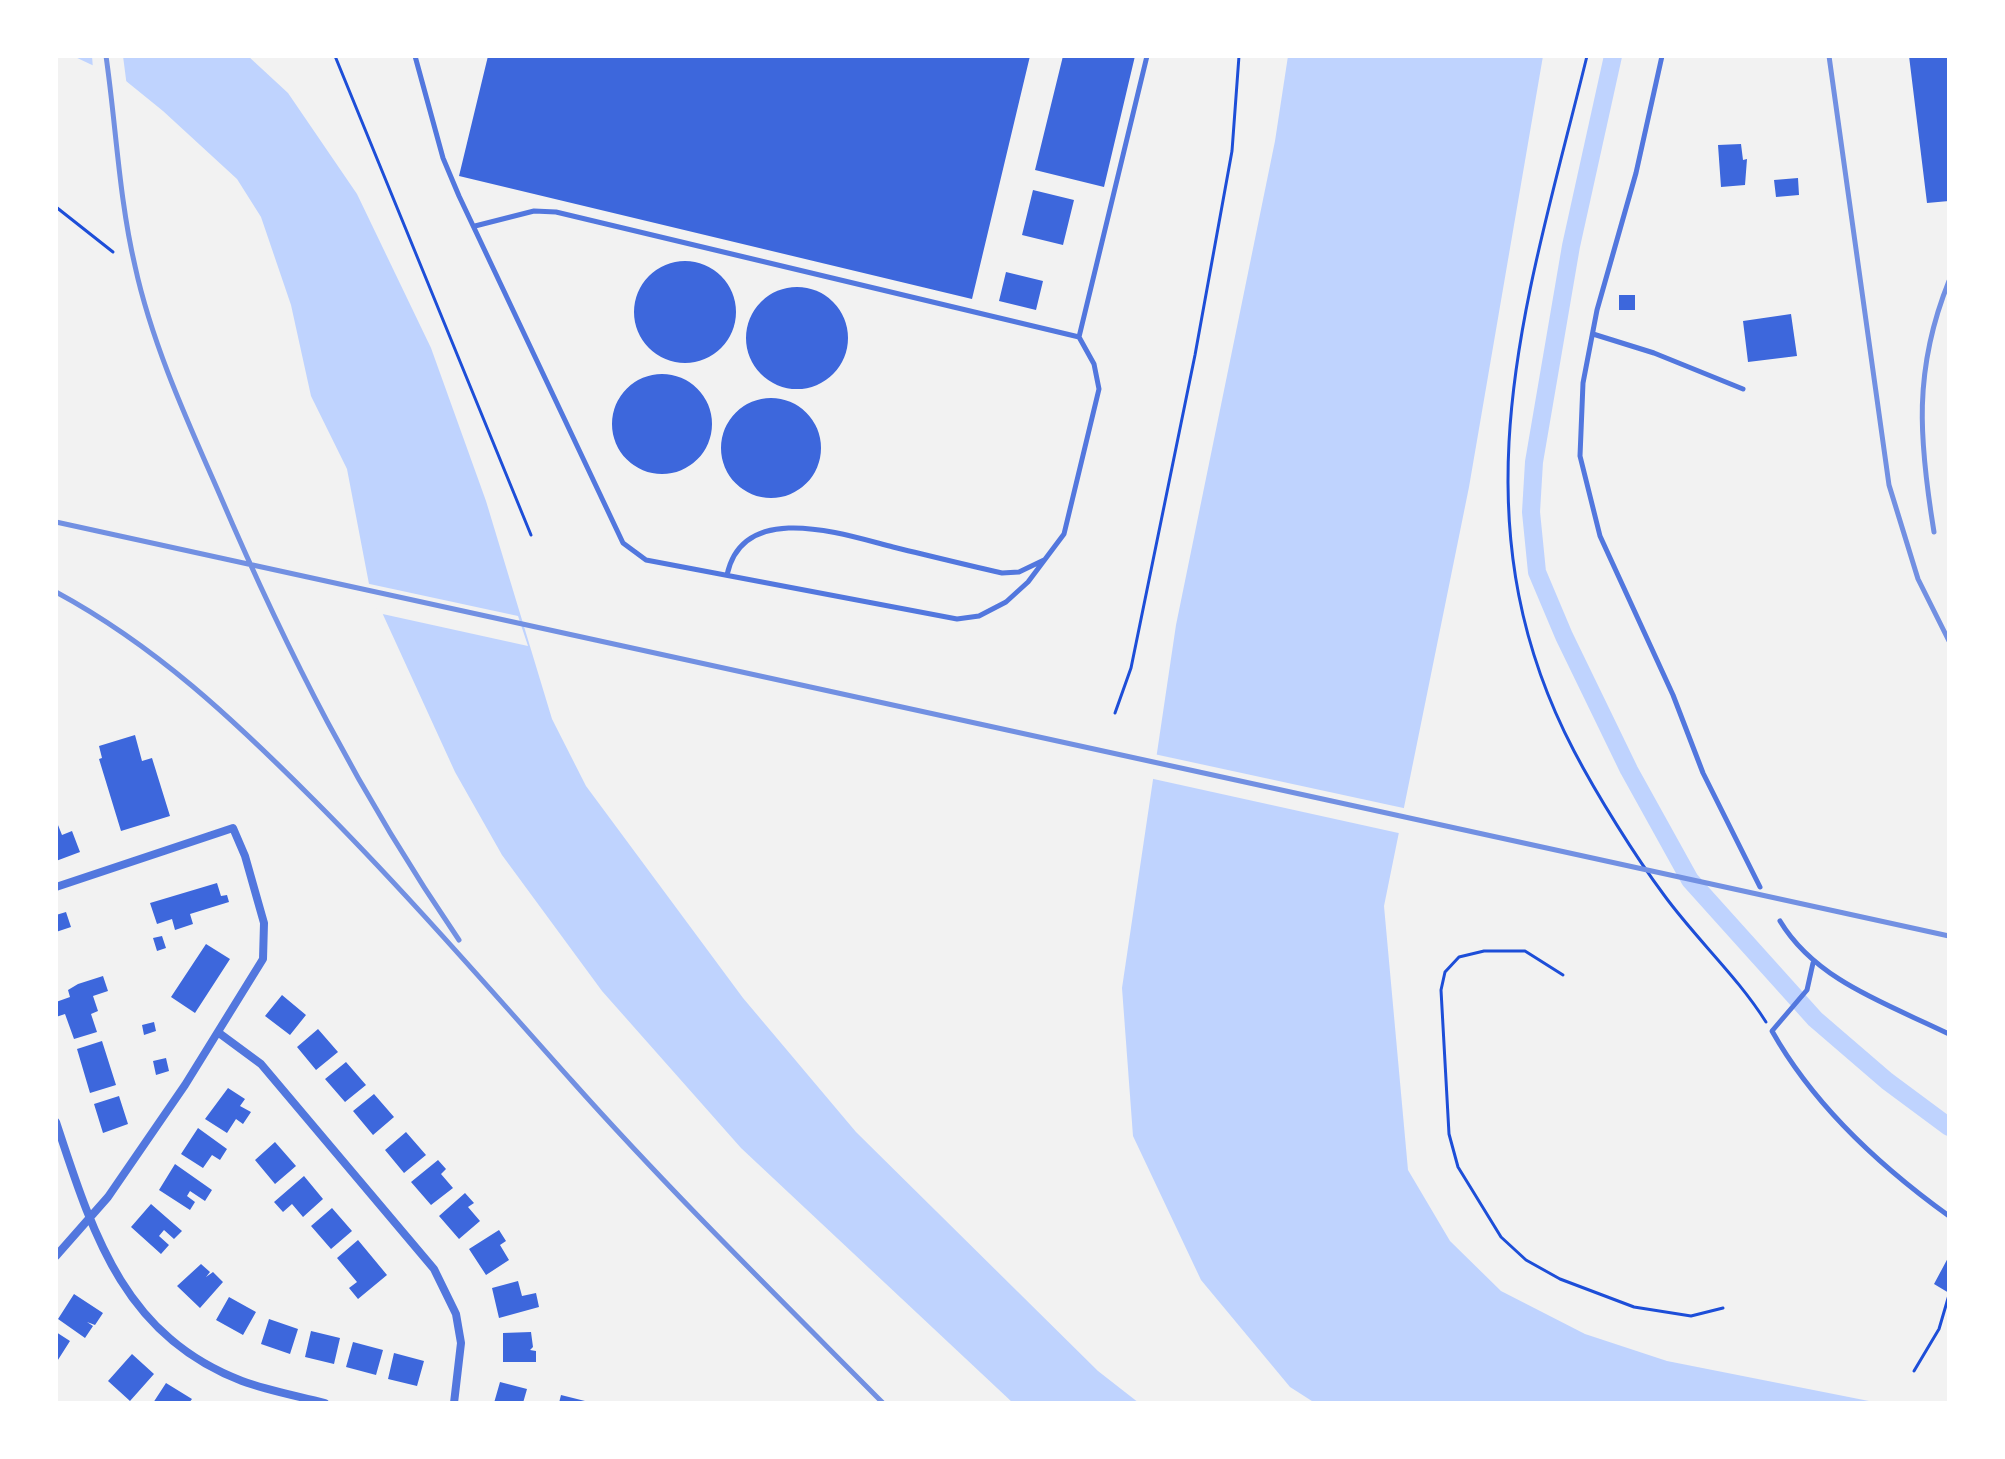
<!DOCTYPE html>
<style>
body{margin:0}
#map{position:relative;width:2005px;height:1459px;overflow:hidden;background:#f2f2f2;font-family:"Golos Text",sans-serif}
canvas{display:block}
.frame{position:absolute;inset:0;border:58px solid #fff;pointer-events:none}
</style>
<div id="map">
<canvas width="2005" height="1459"></canvas>
<div class="frame"></div>
</div>
<script>
const c = document.querySelector('canvas').getContext('2d');
c.lineJoin = 'round';
function fillPath(path, color) {
  c.fillStyle = color;
  c.fill(path, 'evenodd');
}
function trace(path, color, width, dash) {
  c.strokeStyle = color;
  c.lineWidth = width;
  c.lineCap = dash ? 'butt' : 'round';
  c.setLineDash(dash || []);
  c.stroke(path);
}
fillPath(new Path2D(`
 M 73,56 L 248,56 L 288,93 L 357,194 L 431,348 L 486,501 L 552,719 L 586,786 L 743,998 L 856,1132 L 1098,1371 L 1139,1403 L 1013,1403 L 741,1148 L 602,991 L 502,855 L 455,772 L 369,584 L 347,469 L 311,396 L 291,305 L 261,217 L 237,179 L 163,111 L 126,81 Z
 M 1288,56 L 1543,56 L 1469,487 L 1384,906 L 1408,1170 L 1450,1241 L 1501,1291 L 1585,1334 L 1667,1361 L 1879,1403 L 1315,1403 L 1290,1387 L 1201,1280 L 1133,1136 L 1122,988 L 1176,625 L 1275,141 Z`), '#bfd3fe');
fillPath(new Path2D(`
 M 92,56 L 123,56 L 127,87 L 93,69 Z
 M 365,583 L 518,616 L 528,646 L 378,613 Z
 M 1154,754 L 1408,809 L 1403,834 L 1149,778 Z`), '#f2f2f2');
trace(new Path2D(`
 M 1613,56 L 1571,246 L 1534,462 L 1531,512 L 1537,572 L 1564,636 L 1629,770 L 1690,880 L 1815,1019 L 1887,1081 L 1949,1127`), '#bfd3fe', 18);
fillPath(new Path2D(`
 M 488,56 L 1030,56 L 972,299 L 459,176 Z
 M 1063,56 L 1135,56 L 1104,187 L 1035,170 Z
 M 1909,56 L 1949,56 L 1949,201 L 1927,203 Z
 M 1741,144 L 1743,160 L 1747,159 L 1745,185 L 1721,187 L 1718,145 Z
 M 1798,178 L 1799,195 L 1776,197 L 1774,180 Z
 M 1033,190 L 1074,200 L 1063,245 L 1022,235 Z
 M634 312a51 51 0 1 1 102 0a51 51 0 1 1-102 0Z
 M 1006,272 L 1043,281 L 1036,310 L 999,301 Z
 M746 338a51 51 0 1 1 102 0a51 51 0 1 1-102 0Z
 M 1619,295 L 1635,295 L 1635,310 L 1619,310 Z
 M 1791,314 L 1797,356 L 1748,362 L 1743,321 Z
 M612 424a50 50 0 1 1 100 0a50 50 0 1 1-100 0Z
 M721 448a50 50 0 1 1 100 0a50 50 0 1 1-100 0Z
 M 135,735 L 142,761 L 152,758 L 170,816 L 121,831 L 99,759 L 102,758 L 99,746 Z
 M 56,820 L 62,835 L 72,831 L 80,852 L 56,861 Z
 M 217,883 L 221,896 L 227,895 L 229,902 L 190,914 L 193,924 L 175,930 L 172,919 L 157,924 L 150,903 Z
 M 66,912 L 71,927 L 56,932 L 56,915 Z
 M 162,936 L 166,948 L 157,951 L 153,938 Z
 M 206,944 L 230,959 L 195,1013 L 171,997 Z
 M 103,976 L 108,991 L 93,996 L 98,1011 L 91,1014 L 97,1032 L 74,1039 L 65,1014 L 56,1017 L 56,1002 L 70,997 L 68,990 L 78,984 Z
 M 282,995 L 306,1015 L 290,1035 L 265,1016 Z
 M 154,1022 L 156,1031 L 144,1035 L 142,1025 Z
 M 318,1029 L 338,1052 L 316,1070 L 297,1047 Z
 M 102,1041 L 116,1085 L 90,1093 L 77,1049 Z
 M 166,1058 L 169,1071 L 156,1075 L 153,1061 Z
 M 346,1062 L 366,1085 L 345,1102 L 325,1079 Z
 M 228,1088 L 245,1099 L 240,1106 L 251,1112 L 243,1124 L 236,1119 L 227,1133 L 205,1119 Z
 M 374,1094 L 394,1117 L 373,1135 L 353,1111 Z
 M 119,1096 L 128,1124 L 103,1133 L 94,1104 Z
 M 198,1128 L 227,1149 L 220,1160 L 212,1155 L 203,1168 L 181,1154 Z
 M 406,1132 L 426,1155 L 404,1173 L 385,1150 Z
 M 275,1142 L 296,1166 L 275,1184 L 255,1160 Z
 M 438,1160 L 446,1169 L 441,1174 L 453,1188 L 431,1205 L 411,1182 Z
 M 175,1164 L 212,1190 L 205,1201 L 190,1191 L 187,1196 L 195,1202 L 190,1210 L 159,1190 Z
 M 304,1176 L 323,1199 L 303,1217 L 292,1204 L 283,1212 L 274,1202 Z
 M 465,1193 L 474,1203 L 468,1207 L 480,1221 L 459,1239 L 439,1216 Z
 M 151,1204 L 182,1231 L 174,1239 L 164,1230 L 159,1236 L 169,1245 L 161,1254 L 131,1227 Z
 M 332,1208 L 352,1231 L 331,1249 L 311,1226 Z
 M 499,1230 L 506,1241 L 500,1245 L 509,1260 L 486,1275 L 469,1249 Z
 M 358,1240 L 387,1275 L 358,1299 L 349,1288 L 357,1282 L 337,1258 Z
 M 1949,1256 L 1949,1293 L 1934,1284 Z
 M 201,1264 L 210,1272 L 206,1277 L 213,1272 L 223,1282 L 200,1308 L 177,1286 Z
 M 518,1281 L 522,1296 L 536,1293 L 539,1307 L 499,1318 L 492,1288 Z
 M 74,1294 L 103,1313 L 95,1325 L 87,1322 L 93,1326 L 85,1338 L 58,1319 Z
 M 229,1297 L 256,1312 L 243,1335 L 216,1320 Z
 M 269,1319 L 298,1329 L 290,1354 L 261,1344 Z
 M 311,1331 L 340,1338 L 334,1364 L 305,1357 Z
 M 56,1332 L 70,1341 L 56,1363 Z
 M 531,1332 L 533,1347 L 530,1350 L 536,1351 L 536,1362 L 503,1362 L 503,1333 Z
 M 353,1342 L 383,1350 L 376,1375 L 346,1367 Z
 M 394,1353 L 424,1361 L 417,1386 L 388,1379 Z
 M 132,1354 L 154,1374 L 130,1401 L 108,1381 Z
 M 500,1382 L 527,1389 L 523,1403 L 494,1403 Z
 M 166,1383 L 192,1399 L 189,1403 L 153,1403 Z
 M 561,1395 L 589,1402 L 589,1403 L 559,1403 Z`), '#3d67dc');
trace(new Path2D(`
 M 335,56 L 531,535
 M 1587,56 C 1528,297 1450,514 1574,751 C 1597,795 1635,856 1664,895 C 1696,939 1737,976 1766,1022
 M 56,207 L 113,252
 M 1115,713 L 1131,668 L 1195,355 L 1232,151 L 1239,56
 M 1563,975 L 1525,951 L 1484,951 L 1459,957 L 1445,972 L 1441,990 L 1449,1134 L 1458,1167 L 1501,1237 L 1526,1260 L 1560,1279 L 1634,1307 L 1691,1316 L 1723,1308
 M 1914,1371 L 1939,1329 L 1949,1295`), '#1d4ed8', 3);
trace(new Path2D(`
 M 415,56 L 443,158 L 459,196 L 623,543 L 646,560 L 957,619 L 979,616 L 1006,602 L 1028,582 L 1064,534 L 1099,389 L 1094,364 L 1079,337 L 1147,56
 M 1662,56 L 1636,173 L 1597,310 L 1583,383 L 1580,456 L 1600,536 L 1673,695 L 1703,773 L 1760,887
 M 475,226 L 534,211 L 556,212 L 1079,337
 M 1593,334 L 1654,353 L 1743,389
 M 727,575 C 743,500 842,534 893,547 C 930,556 966,565 1002,573 L 1019,572 L 1044,560
 M 1780,921 C 1816,981 1888,1004 1949,1034
 M 1813,963 L 1807,990 L 1772,1031 C 1813,1104 1881,1167 1949,1216`), '#5277de', 5);
trace(new Path2D(`
 M 56,887 L 233,828 L 245,856 L 264,923 L 263,959 L 185,1085 L 108,1197 L 56,1256
 M 219,1033 L 261,1064 L 434,1269 L 456,1314 L 461,1343 L 454,1403
 M 56,1122 C 92,1231 123,1336 242,1381 C 269,1391 298,1396 325,1403`), '#5277de', 8);
trace(new Path2D(`
 M 106,56 C 116,125 119,198 135,266 C 152,344 187,420 219,493 C 288,654 360,795 459,940
 M 1829,56 L 1889,485 L 1918,579 L 1949,641
 M 56,522 L 1949,936
 M 1934,532 C 1919,440 1913,370 1949,281
 M 56,592 C 156,646 234,720 314,800 C 404,890 487,986 572,1081 C 671,1192 778,1297 883,1403`), '#7290e2', 5);
</script>
